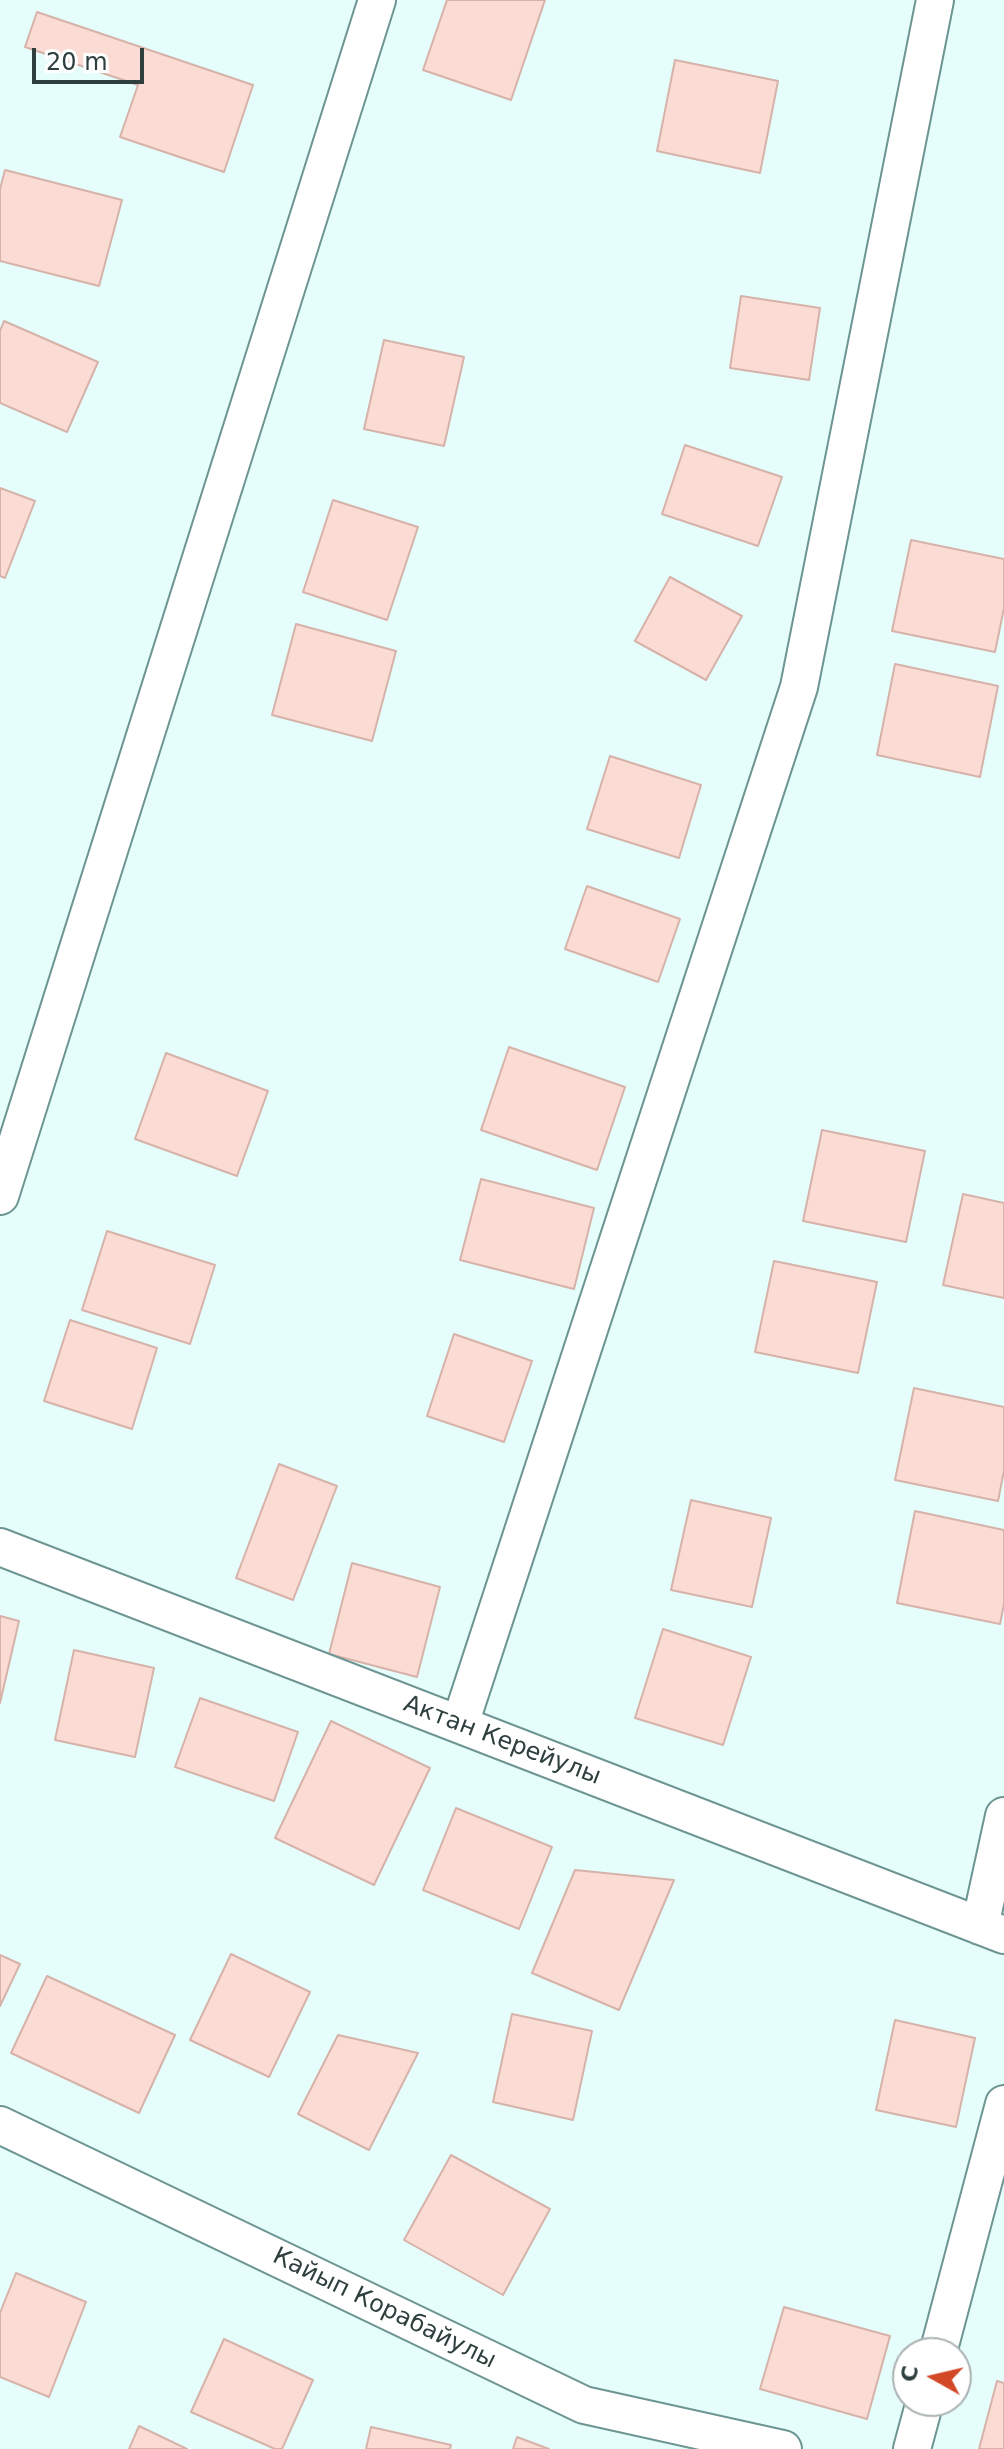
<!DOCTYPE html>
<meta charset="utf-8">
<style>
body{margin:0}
#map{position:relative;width:1004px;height:2449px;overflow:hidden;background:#e5fefc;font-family:"DejaVu Sans",sans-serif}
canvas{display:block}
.north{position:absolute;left:892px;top:2337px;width:80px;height:80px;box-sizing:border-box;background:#fff;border:2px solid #abb2b2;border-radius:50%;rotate:278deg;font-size:22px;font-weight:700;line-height:32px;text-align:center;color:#2e3f3e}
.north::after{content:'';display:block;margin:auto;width:28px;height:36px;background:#d34928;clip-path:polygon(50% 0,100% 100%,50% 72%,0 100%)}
.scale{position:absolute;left:32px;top:48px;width:112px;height:36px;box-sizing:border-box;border:4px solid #2e3f3e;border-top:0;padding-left:10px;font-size:24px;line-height:28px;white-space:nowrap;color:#2e3f3e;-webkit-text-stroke:6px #fff;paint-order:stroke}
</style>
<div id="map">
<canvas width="1004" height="2449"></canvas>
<div class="north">С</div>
<div class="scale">20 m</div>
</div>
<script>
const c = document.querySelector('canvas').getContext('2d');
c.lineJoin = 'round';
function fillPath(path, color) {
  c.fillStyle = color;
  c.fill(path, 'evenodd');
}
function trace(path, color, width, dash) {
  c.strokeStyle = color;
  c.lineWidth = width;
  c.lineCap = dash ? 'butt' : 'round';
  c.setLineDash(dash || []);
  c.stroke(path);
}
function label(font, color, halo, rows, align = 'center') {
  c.font = font + ' "DejaVu Sans",sans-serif';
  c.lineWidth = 6;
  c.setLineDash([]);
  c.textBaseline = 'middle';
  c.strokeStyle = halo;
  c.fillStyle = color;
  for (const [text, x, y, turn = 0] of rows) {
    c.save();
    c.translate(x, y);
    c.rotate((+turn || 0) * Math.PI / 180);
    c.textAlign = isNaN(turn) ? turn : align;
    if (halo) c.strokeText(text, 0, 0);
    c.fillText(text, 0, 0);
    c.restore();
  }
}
const building = new Path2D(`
 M 447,0 L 545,0 L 511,100 L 423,70 Z
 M 37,12 L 253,85 L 224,172 L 120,137 L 138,85 L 25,47 Z
 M 675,60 L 778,81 L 760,173 L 657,151 Z
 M 5,170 L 122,200 L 99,286 L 0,261 L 0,189 Z
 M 741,296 L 820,308 L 809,380 L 730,368 Z
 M 4,321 L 98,362 L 67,432 L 0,403 L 0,331 Z
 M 384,340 L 464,357 L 444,446 L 364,429 Z
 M 685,445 L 782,477 L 758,546 L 662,514 Z
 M 0,488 L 35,501 L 5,578 L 0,576 Z
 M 333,500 L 418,527 L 387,620 L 303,592 Z
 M 911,540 L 1004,559 L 1004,608 L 995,652 L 892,631 Z
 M 670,577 L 742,616 L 706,680 L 635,641 Z
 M 296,624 L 396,651 L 372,741 L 272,715 Z
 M 895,664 L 998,686 L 980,777 L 877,755 Z
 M 610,756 L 701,785 L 679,858 L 587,829 Z
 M 587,886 L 680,919 L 658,982 L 565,949 Z
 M 509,1047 L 625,1087 L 597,1170 L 481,1130 Z
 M 166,1053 L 268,1091 L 237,1176 L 135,1139 Z
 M 822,1130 L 925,1151 L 906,1242 L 803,1221 Z
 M 481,1179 L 594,1208 L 574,1289 L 460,1260 Z
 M 963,1194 L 1004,1203 L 1004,1298 L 943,1285 Z
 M 107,1231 L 215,1265 L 190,1344 L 82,1310 Z
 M 774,1261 L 877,1282 L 858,1373 L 755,1352 Z
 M 70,1320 L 157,1348 L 132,1429 L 44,1401 Z
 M 454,1334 L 532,1361 L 504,1442 L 427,1416 Z
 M 914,1388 L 1004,1407 L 1004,1471 L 998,1501 L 895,1480 Z
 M 279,1464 L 337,1486 L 293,1600 L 236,1578 Z
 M 691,1500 L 771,1518 L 752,1607 L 671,1590 Z
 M 915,1511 L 1004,1530 L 1004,1604 L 1000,1624 L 897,1603 Z
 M 352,1563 L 440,1587 L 417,1677 L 329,1654 Z
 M 0,1616 L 19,1621 L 0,1703 Z
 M 663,1629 L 751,1657 L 723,1745 L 635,1718 Z
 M 74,1650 L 154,1668 L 135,1757 L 55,1740 Z
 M 200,1698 L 298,1732 L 274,1801 L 175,1767 Z
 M 331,1721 L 430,1768 L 374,1885 L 275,1838 Z
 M 456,1808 L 552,1847 L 519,1929 L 423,1890 Z
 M 575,1870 L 674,1880 L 619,2010 L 532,1973 Z
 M 231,1954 L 310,1992 L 269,2077 L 190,2040 Z
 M 0,1955 L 20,1964 L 0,2006 Z
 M 47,1976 L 175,2035 L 139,2113 L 11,2053 Z
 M 512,2014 L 592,2031 L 573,2120 L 493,2102 Z
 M 895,2020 L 975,2038 L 956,2127 L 876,2110 Z
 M 338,2035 L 418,2053 L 369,2150 L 298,2114 Z
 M 451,2155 L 550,2209 L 503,2295 L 404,2240 Z
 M 16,2273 L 86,2302 L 49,2397 L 0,2377 L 0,2313 Z
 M 784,2307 L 890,2336 L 867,2419 L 760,2389 Z
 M 224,2339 L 313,2380 L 282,2449 L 275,2449 L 191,2412 Z
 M 997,2381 L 1004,2383 L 1004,2449 L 979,2449 Z
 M 139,2426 L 187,2449 L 129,2449 Z
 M 371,2427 L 451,2445 L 450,2449 L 366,2449 Z
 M 517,2437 L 549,2449 L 513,2449 Z`);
fillPath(building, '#fbdcd4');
trace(building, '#d6b2a9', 2);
const minor = new Path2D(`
 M 0,1196 L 377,0
 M 0,1547 L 1004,1935
 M 460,1724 L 799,687 L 935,0
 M 980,1926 L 1004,1816
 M 0,2125 L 584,2405 L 783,2449
 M 938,2353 L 1004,2104
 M 912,2449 L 925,2401`);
trace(minor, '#6d9593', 40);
trace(minor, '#fff', 36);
label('24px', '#2e3f3e', '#fff', [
 ["Актан Керейулы",502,1741,21],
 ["Кайып Корабайулы",384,2309,26]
]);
</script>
